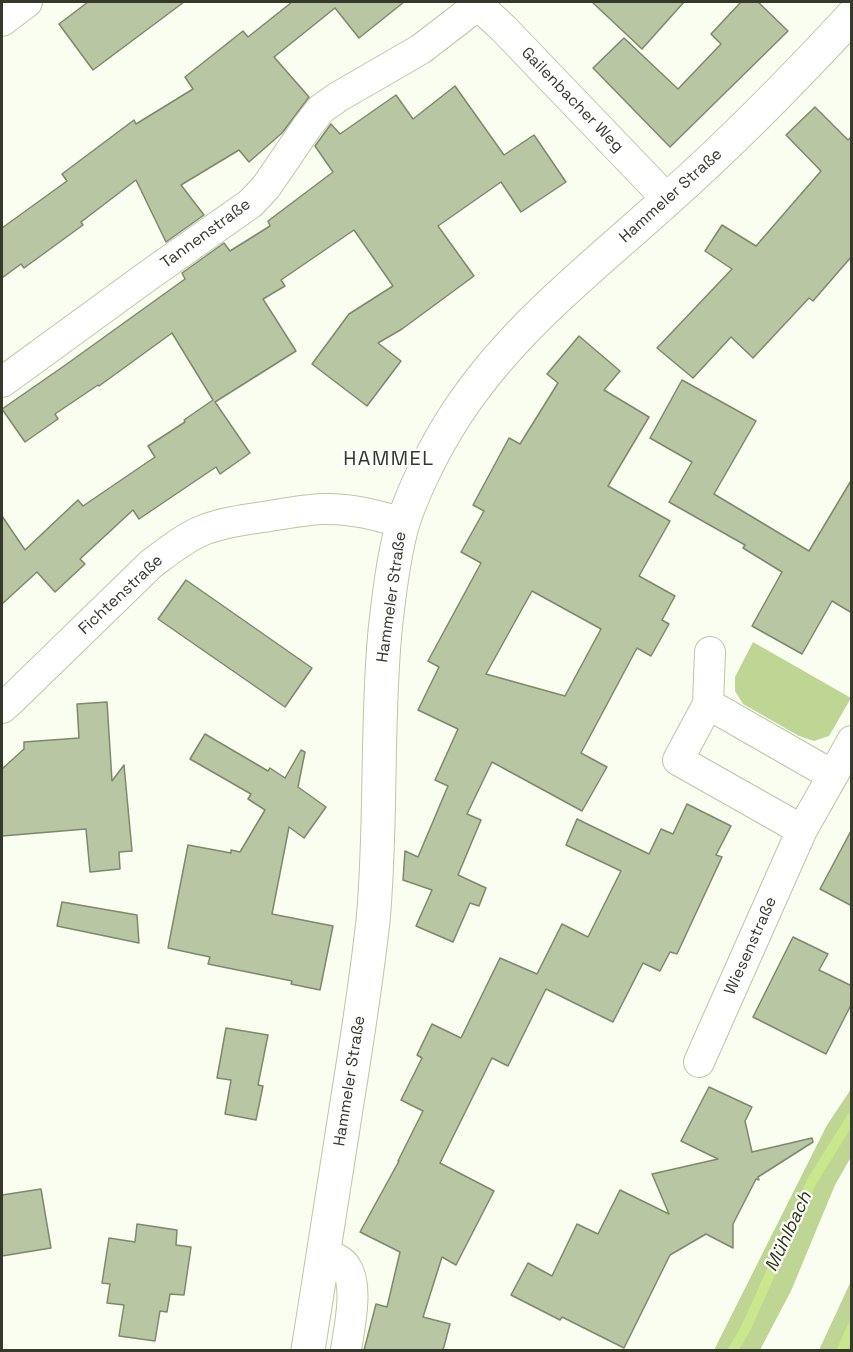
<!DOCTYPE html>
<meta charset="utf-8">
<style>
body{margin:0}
#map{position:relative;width:853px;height:1352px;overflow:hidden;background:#f9fef0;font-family:"Space Grotesk",sans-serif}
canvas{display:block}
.frame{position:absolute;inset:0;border:3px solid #34392b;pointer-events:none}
</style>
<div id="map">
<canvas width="853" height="1352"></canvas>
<div class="frame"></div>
</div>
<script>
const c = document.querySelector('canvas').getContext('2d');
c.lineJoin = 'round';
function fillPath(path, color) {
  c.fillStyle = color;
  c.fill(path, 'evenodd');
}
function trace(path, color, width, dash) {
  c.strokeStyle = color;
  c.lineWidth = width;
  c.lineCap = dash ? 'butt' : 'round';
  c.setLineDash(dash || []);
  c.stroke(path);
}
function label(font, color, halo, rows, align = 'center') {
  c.font = font + ' "Space Grotesk",sans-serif';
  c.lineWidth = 4.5;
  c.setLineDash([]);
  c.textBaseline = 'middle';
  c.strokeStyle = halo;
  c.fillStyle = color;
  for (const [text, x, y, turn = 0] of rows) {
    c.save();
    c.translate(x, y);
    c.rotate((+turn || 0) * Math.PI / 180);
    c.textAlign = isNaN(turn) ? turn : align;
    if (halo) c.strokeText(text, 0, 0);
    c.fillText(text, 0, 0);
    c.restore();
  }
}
fillPath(new Path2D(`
 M 753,642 L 851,698 L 829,736 L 814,741 L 799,736 L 743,704 L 735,691 L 735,677 Z
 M 851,1089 L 851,1157 L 835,1185 L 791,1291 L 760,1350 L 714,1350 L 827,1125 Z
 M 851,1281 L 851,1350 L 819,1350 Z`), '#bed593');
trace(new Path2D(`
 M 733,1350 L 745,1330 L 812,1181 L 852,1117
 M 842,1350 L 852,1327`), '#c9e78c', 10);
const building = new Path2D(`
 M 88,2 L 184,2 L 93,70 L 59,24 Z
 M 292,2 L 404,2 L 359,38 L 335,8 L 274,57 L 309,97 L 282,133 L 249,162 L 239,150 L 181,185 L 204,215 L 166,242 L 136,180 L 81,222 L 83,225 L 24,268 L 21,264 L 2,278 L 2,228 L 67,181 L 62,174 L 134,120 L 136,124 L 193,89 L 185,77 L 243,31 L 248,37 Z
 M 592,2 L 684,2 L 642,49 Z
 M 741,2 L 758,2 L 788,31 L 670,147 L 593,68 L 624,38 L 678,89 L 721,44 L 711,34 Z
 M 455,86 L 504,155 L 534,135 L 566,182 L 521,212 L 501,182 L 438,226 L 474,276 L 402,329 L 378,343 L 401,361 L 367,406 L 312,364 L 349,314 L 393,286 L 354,230 L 281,280 L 285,286 L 263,299 L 296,351 L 215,402 L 250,453 L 220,474 L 216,467 L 139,519 L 133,510 L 80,559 L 85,564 L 55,592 L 37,572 L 2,604 L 2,516 L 25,550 L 78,500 L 83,506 L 155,457 L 148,446 L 185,422 L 184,420 L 213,400 L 172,333 L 99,386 L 98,385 L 55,414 L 58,419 L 25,442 L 2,409 L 64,366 L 185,279 L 182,273 L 224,243 L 230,251 L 270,226 L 268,221 L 333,172 L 315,146 L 331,124 L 340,134 L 396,95 L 413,119 Z
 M 815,107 L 848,140 L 852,136 L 852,256 L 813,301 L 809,298 L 753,358 L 731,337 L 693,378 L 657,348 L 732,269 L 705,251 L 722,225 L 756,246 L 821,171 L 786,135 Z
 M 579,336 L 620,371 L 604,390 L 649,417 L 608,486 L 670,521 L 639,576 L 675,596 L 662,620 L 669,624 L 651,656 L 637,648 L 581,753 L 607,767 L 582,811 L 492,762 L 467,814 L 481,820 L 458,875 L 486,888 L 479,906 L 470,903 L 453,942 L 416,926 L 432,890 L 403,880 L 405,851 L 418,857 L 448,786 L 435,780 L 458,729 L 418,710 L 439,667 L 428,661 L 481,563 L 461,552 L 484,511 L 473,505 L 509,438 L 520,444 L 558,383 L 547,374 ZM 532,591 L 601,629 L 565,696 L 486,674 Z
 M 682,380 L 756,421 L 714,494 L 809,551 L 852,479 L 852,613 L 832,601 L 802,654 L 752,626 L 782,572 L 743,548 L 745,545 L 669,502 L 692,462 L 650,438 Z
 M 186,580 L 312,668 L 285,707 L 158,619 Z
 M 107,702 L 112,781 L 124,765 L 132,851 L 119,852 L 120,869 L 90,872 L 86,829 L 2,836 L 2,769 L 24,749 L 24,742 L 79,738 L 77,704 Z
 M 205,734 L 268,771 L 270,768 L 285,778 L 301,750 L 305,752 L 298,787 L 326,807 L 304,838 L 289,827 L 272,914 L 333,926 L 320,990 L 291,984 L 292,981 L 208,964 L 210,957 L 168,948 L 188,845 L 231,853 L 231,850 L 240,852 L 265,810 L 248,799 L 251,794 L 190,759 Z
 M 687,804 L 731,826 L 716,855 L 722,857 L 677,954 L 670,952 L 660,971 L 643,963 L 613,1022 L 546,989 L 508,1066 L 492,1058 L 440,1163 L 494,1191 L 456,1265 L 442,1257 L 423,1317 L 450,1324 L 443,1350 L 364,1350 L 376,1304 L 387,1307 L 400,1252 L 360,1232 L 399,1161 L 398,1161 L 423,1111 L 401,1100 L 422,1058 L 417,1055 L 432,1024 L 461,1038 L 500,958 L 537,974 L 562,924 L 588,937 L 621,871 L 566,845 L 577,819 L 649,854 L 661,829 L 673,834 Z
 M 852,829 L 852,906 L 820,889 Z
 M 62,902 L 137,915 L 139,943 L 57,926 Z
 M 793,937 L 828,954 L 819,970 L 852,986 L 852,1003 L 826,1054 L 753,1017 Z
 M 226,1028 L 268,1035 L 258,1085 L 263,1086 L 256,1120 L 225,1114 L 231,1080 L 217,1078 Z
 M 709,1087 L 752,1107 L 745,1121 L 752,1152 L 812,1138 L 813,1142 L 758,1177 L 759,1180 L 756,1179 L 733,1224 L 733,1248 L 706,1234 L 670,1255 L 624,1348 L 562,1317 L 560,1320 L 511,1295 L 528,1263 L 552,1276 L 577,1224 L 598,1234 L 620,1190 L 669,1214 L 652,1174 L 718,1159 L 681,1141 Z
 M 41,1189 L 51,1248 L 2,1256 L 2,1195 Z
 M 137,1224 L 177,1230 L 176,1245 L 191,1247 L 184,1295 L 170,1294 L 167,1312 L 160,1311 L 155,1341 L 119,1336 L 124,1305 L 107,1303 L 110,1284 L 102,1283 L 109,1238 L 135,1242 Z`);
fillPath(building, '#b9c6a3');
trace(building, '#7d8968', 1.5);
const street = new Path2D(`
 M 475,2 L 504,29 L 668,200
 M 2,21 L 27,2
 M 2,382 L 149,275 L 251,203 L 266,187 L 307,127 L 321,109 L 338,97 L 421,49 L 478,5
 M 710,652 L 708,704 L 678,760 L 802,830
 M 708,704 L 832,775
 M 2,708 L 10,701 L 151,564 C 167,552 183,539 201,531 C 221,523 242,520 263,517 C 283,514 302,510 322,509 C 350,508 377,515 403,523
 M 699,1062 L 802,830 L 852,741
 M 323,1252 C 330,1256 342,1260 346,1267 C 359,1286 349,1329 346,1350`);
const secondary = new Path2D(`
 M 308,1350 C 321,1270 333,1190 346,1109 C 356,1047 366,984 373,921 C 382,824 376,727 385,631 C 389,596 393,560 402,526 C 413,490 435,447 455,416 C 512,328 592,268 668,199 C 733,141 793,80 852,16`);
trace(street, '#bbc7a5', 32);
trace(secondary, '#bbc7a5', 35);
trace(street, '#fff', 30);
trace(secondary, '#fff', 33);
label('16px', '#34392b', '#fff', [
 ["Gailenbacher Weg",572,100,46],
 ["Hammeler Straße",671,196,-42],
 ["Tannenstraße",206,234,-36],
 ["Fichtenstraße",121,595,-43],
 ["Hammeler Straße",392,597,-82],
 ["Wiesenstraße",751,946,-66],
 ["Hammeler Straße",350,1081,-81]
]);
label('italic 18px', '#2c3712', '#fff', [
 ["Mühlbach",789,1232,-65]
]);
c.letterSpacing = '1.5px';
label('20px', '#34392b', '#fff', [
 ["HAMMEL",389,460]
]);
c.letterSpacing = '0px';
</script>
